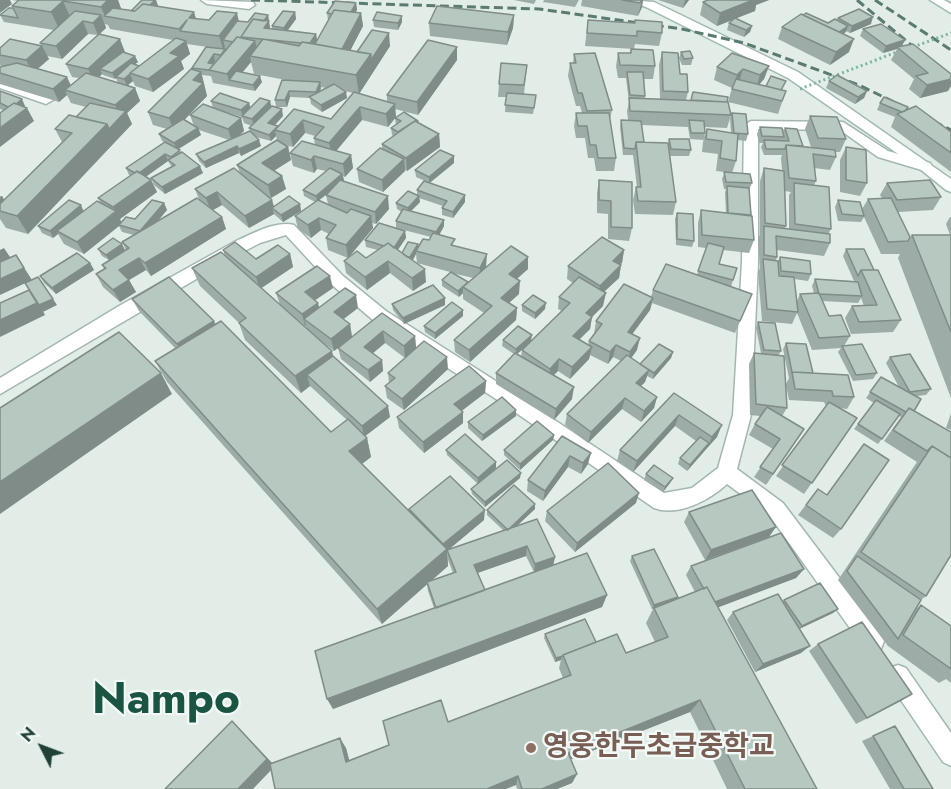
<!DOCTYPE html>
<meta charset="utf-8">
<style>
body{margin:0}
#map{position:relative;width:951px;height:789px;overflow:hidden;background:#e2ede8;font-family:Jost,sans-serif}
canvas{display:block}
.north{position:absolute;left:12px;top:717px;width:60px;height:60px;-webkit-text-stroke:4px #f3f9f6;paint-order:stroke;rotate:312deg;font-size:16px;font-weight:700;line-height:24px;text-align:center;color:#214036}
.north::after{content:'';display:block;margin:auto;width:21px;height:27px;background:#214036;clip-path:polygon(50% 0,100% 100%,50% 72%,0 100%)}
</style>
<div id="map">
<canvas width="951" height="789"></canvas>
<div class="north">N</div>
</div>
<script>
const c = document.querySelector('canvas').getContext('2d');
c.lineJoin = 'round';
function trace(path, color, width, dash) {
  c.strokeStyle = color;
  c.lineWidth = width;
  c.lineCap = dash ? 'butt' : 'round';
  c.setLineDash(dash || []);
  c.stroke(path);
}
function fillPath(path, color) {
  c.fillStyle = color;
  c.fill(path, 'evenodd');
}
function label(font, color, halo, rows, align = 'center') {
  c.font = font + ' Jost,"Noto Sans KR",sans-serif';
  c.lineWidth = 4.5;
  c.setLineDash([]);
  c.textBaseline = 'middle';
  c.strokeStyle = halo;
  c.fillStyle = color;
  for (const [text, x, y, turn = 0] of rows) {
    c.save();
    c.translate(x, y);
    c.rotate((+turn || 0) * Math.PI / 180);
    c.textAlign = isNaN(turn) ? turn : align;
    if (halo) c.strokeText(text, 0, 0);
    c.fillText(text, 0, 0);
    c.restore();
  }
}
const street = new Path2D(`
 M 201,0 L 253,2 L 255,5 L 249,9 L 207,4 Z
 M 0,80 L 51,97 L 53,100 L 46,104 L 0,88 Z
 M 751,121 L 843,122 L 888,151 L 930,163 L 932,166 L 925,171 L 878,157 L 840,130 L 758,129 L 758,262 L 751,415 L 737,469 L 783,503 L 881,633 L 884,641 L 881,649 L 873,652 L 865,649 L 769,515 L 727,484 C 710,500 678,517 654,508 L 493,397 L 374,321 L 331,284 L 286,235 L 260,243 L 239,254 L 0,394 L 0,378 L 119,306 L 238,240 C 254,233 277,220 294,225 L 343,276 L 386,311 L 505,387 L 664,493 L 692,488 L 718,468 L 733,415 L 742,262 L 744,125 Z
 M 898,665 L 906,668 L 951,733 L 951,766 L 943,762 L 890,684 L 887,676 L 890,668 Z`);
const secondary = new Path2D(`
 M 627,0 L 654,2 L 798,72 L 951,179 L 951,192 L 946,190 L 920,169 L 788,78 L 646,7 Z
 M 930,0 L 944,0 L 951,4 L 951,13 Z`);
trace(street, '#a4b6af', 3);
trace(secondary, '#a0baaf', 3);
fillPath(street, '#fff');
fillPath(secondary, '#fff');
trace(new Path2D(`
 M 251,0 L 539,9 L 682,29 L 744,43 L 859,85 L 951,130
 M 857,0 L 951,78
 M 875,0 L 951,50`), '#5b7b71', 3, [9, 4.5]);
trace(new Path2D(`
 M 913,47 L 951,33
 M 800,89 L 897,52`), '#80b3a1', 3, [2, 3]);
fillPath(new Path2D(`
 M 12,0 L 118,0 L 121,9 L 131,11 L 142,0 L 156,0 L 158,6 L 196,19 L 248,22 L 268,15 L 270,28 L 272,29 L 272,26 L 295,12 L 296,19 L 288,30 L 316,34 L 317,40 L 328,20 L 327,13 L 356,3 L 357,10 L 355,13 L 361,13 L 363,26 L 350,50 L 357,52 L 390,46 L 359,94 L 387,102 L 387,95 L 457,47 L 457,60 L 418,115 L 395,109 L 396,117 L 395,118 L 418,121 L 418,122 L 439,134 L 440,147 L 407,171 L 405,170 L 405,171 L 383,192 L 359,182 L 357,169 L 382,149 L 382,144 L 393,136 L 392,135 L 391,128 L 396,125 L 395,118 L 388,127 L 362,120 L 336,151 L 351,155 L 353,168 L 345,177 L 343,176 L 344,180 L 343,181 L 389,209 L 376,224 L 372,223 L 373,228 L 350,256 L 366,258 L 378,250 L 366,247 L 365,240 L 405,231 L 406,238 L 398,250 L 402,253 L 418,244 L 418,247 L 429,240 L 431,237 L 396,228 L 396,221 L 402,212 L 397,209 L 396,203 L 417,195 L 417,190 L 425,181 L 416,177 L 415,170 L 454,163 L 430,183 L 465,195 L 465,202 L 453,218 L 442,215 L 442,208 L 443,206 L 419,198 L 420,202 L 411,211 L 444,220 L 444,226 L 439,235 L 486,267 L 528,269 L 516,279 L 519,294 L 509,303 L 517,308 L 516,320 L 470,362 L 455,352 L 454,340 L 484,313 L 463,299 L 463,293 L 459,297 L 442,286 L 442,280 L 450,272 L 417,263 L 416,254 L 412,260 L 426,282 L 413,291 L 390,273 L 367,290 L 346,273 L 344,261 L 348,258 L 328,250 L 326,238 L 329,234 L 321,230 L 311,238 L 298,229 L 295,216 L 315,202 L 304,196 L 303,190 L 326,171 L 317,169 L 314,173 L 293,166 L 290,153 L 315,145 L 314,138 L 315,136 L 305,133 L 293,147 L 285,145 L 288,147 L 291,160 L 274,170 L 282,176 L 286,189 L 271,198 L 274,206 L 300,204 L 301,211 L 283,222 L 274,214 L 249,228 L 222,205 L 213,210 L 222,217 L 226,229 L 151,276 L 146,270 L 129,280 L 136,292 L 120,302 L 103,287 L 96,274 L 104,269 L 102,265 L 109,260 L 102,256 L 98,249 L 125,250 L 126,250 L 122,242 L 134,235 L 122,232 L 119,226 L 84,254 L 64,244 L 58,234 L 53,238 L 42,233 L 38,226 L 84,211 L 101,203 L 98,198 L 131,176 L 129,175 L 126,168 L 164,142 L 162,141 L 159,134 L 167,129 L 153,125 L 148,112 L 192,70 L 192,68 L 221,49 L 187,44 L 190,54 L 181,61 L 184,69 L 153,92 L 135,86 L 133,81 L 127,85 L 135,88 L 140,101 L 127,113 L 132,124 L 28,234 L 6,228 L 0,219 L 0,196 L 2,196 L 4,200 L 62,142 L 55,129 L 76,117 L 86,107 L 71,103 L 67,95 L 59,102 L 0,84 L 0,67 L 3,67 L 0,65 L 0,48 L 41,46 L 40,43 L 54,30 L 4,22 L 0,15 L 13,8 L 12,6 L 18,1 ZM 105,24 L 108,25 L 110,29 L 173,40 L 139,66 L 135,64 L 138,62 L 125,52 L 99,35 L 106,28 ZM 88,34 L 98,35 L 66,64 L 72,77 L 79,78 L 71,85 L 37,69 L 49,59 L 47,56 L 62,59 ZM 251,62 L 254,74 L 286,80 L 275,100 L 276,107 L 287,107 L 290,97 L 310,98 L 311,104 L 322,112 L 347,98 L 345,91 L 353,93 L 331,119 L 294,109 L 278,126 L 275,125 L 283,116 L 271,106 L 251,108 L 211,101 L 213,108 L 242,117 L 244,123 L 252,126 L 249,128 L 250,131 L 238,136 L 244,131 L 241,118 L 190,115 L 194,126 L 184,120 L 207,96 L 202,75 L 211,76 L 213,83 L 255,91 L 262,82 L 243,72 ZM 102,74 L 103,75 L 115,79 L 116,78 L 118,83 L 99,77 ZM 320,87 L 327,88 L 320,92 ZM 199,130 L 229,140 L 196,154 L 199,161 L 206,168 L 239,153 L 241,156 L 261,146 L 256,137 L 271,141 L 276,136 L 277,140 L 237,165 L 240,173 L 195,189 L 199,199 L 157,221 L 167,210 L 164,203 L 135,219 L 121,222 L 120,219 L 157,192 L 151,180 L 146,176 L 168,161 L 172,167 L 151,178 L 154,185 L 165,194 L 203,173 L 178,149 L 201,135 ZM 326,195 L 328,204 L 319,200 ZM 452,273 L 473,278 L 468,282 Z
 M 514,0 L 536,0 L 534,4 Z
 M 544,0 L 579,0 L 575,7 L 543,2 Z
 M 582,0 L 643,0 L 642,7 L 638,16 L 581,6 Z
 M 658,0 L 689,0 L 683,8 Z
 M 708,0 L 769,0 L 756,5 L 755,11 L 735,18 L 752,26 L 750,32 L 744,37 L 727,30 L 729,23 L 735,19 L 717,26 L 700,15 L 703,2 Z
 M 514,15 L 513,28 L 507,45 L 430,36 L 429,23 Z
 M 838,18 L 871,24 L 850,33 L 846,31 L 843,34 L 849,52 L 830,65 L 778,39 L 782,27 L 828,23 L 837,21 Z
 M 373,20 L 402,22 L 398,30 L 374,27 Z
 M 588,20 L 635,23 L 662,33 L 659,46 L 635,44 L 634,49 L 585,46 Z
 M 863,29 L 905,40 L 902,46 L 948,91 L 920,98 L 909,89 L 914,79 L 891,60 L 897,49 L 883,53 L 860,36 Z
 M 631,49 L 655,66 L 653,79 L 644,79 L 645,98 L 660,99 L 659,65 L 662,52 L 680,74 L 688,92 L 686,100 L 691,100 L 693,92 L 727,102 L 731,115 L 727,128 L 705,127 L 705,133 L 704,140 L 690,139 L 688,127 L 642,125 L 644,142 L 668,144 L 669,139 L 691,150 L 689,156 L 670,156 L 676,202 L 673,215 L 635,214 L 633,200 L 636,187 L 637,187 L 633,155 L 623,155 L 620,127 L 621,120 L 628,120 L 627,111 L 629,102 L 626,78 L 618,78 L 616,66 L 618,53 L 630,53 Z
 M 681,52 L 693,58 L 691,65 L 682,65 L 679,58 Z
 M 574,54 L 612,110 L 610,119 L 616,158 L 614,171 L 596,171 L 594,158 L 588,158 L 585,138 L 576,138 L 574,126 L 576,113 L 582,113 L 580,106 L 576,106 L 568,76 L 570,63 L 573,63 Z
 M 527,65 L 524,94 L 535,102 L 533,114 L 505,112 L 506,97 L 498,97 L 499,84 Z
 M 769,66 L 764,79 L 759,85 L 766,86 L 786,81 L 782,90 L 786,91 L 778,114 L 728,102 L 732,88 L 714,80 L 717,67 Z
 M 829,81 L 867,91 L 864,98 L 855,104 L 826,88 Z
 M 0,91 L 25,106 L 24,107 L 34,121 L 0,109 Z
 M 880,103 L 908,107 L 906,110 L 951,132 L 951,172 L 891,127 L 895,117 L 877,110 Z
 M 732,113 L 748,134 L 746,141 L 738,140 L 736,161 L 732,173 L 752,183 L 749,190 L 754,240 L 749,253 L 723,250 L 719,264 L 733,280 L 731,287 L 752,294 L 735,333 L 652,303 L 650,310 L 632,334 L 637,350 L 631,358 L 640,364 L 673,352 L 671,358 L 653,379 L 647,376 L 645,382 L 641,386 L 657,397 L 654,408 L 641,422 L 622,409 L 588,443 L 565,425 L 567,414 L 621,361 L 613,357 L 608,364 L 590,355 L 589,359 L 570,379 L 558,371 L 553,375 L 572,399 L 554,420 L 496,384 L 496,373 L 514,354 L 502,346 L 503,340 L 531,341 L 562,311 L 558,309 L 559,297 L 573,283 L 567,279 L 568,266 L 624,250 L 622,263 L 620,264 L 621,265 L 619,278 L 604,292 L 603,306 L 592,317 L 590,329 L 579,339 L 588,345 L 589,341 L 594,334 L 596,321 L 651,297 L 653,290 L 697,275 L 706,248 L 698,247 L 698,223 L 701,210 L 726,213 L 725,193 L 726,189 L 724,189 L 722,179 L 725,172 L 716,171 L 718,154 L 702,152 L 703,142 L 707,129 L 731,133 L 730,119 ZM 522,350 L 521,357 L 517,354 Z
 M 810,116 L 846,139 L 840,152 L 835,152 L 836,157 L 830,170 L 814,168 L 816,181 L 814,185 L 831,229 L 828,234 L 830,243 L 824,256 L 777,250 L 777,257 L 776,260 L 778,261 L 780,257 L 811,274 L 808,281 L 794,279 L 797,301 L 800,294 L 814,293 L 812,286 L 815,279 L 854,281 L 843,256 L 846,249 L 874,270 L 901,320 L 893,332 L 851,334 L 845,318 L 852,306 L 864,306 L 861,298 L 858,303 L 822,301 L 829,316 L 850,336 L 844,346 L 877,373 L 873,379 L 853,381 L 838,352 L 841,348 L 812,350 L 797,313 L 792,324 L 762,321 L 758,272 L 760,268 L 758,238 L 760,235 L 760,181 L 764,168 L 782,170 L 781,158 L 782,155 L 764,155 L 761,147 L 763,143 L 759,143 L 757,134 L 760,127 L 783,133 L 785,128 L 803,146 L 811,147 L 805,129 ZM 785,191 L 791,192 L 789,195 L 789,229 L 785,228 L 786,226 Z
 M 846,147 L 867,183 L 860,196 L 840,192 L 840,160 Z
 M 599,180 L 632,228 L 629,241 L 608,239 L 608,214 L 597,213 L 597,193 Z
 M 887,183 L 941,197 L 933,210 L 898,212 L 910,237 L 912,235 L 950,235 L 946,224 L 950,217 L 951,217 L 951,398 L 898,258 L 900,254 L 881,254 L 864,217 L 861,222 L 838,221 L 835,207 L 838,200 L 862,209 L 868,199 L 882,198 L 880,195 Z
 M 677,213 L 694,241 L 692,247 L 676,245 L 675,219 Z
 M 223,250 L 256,259 L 290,254 L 293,267 L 261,288 L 307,329 L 306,326 L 305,326 L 280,305 L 276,293 L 333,288 L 315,300 L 319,307 L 358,308 L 343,319 L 350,324 L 352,337 L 334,351 L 316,337 L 390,417 L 365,436 L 367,438 L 371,457 L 362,464 L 409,512 L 409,509 L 484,520 L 448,550 L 504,531 L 487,515 L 487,510 L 535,509 L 516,527 L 555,557 L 553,566 L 607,595 L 602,607 L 333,709 L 434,608 L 428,591 L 427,584 L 382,624 L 167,382 L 155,361 L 175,348 L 139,311 L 132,299 L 216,324 L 331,432 L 347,420 L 310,386 L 301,393 L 245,340 L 239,323 L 200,286 L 192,268 L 225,256 ZM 447,551 L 448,560 L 453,573 L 432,580 L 448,566 ZM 526,556 L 534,572 L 485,590 L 478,573 Z
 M 90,263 L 94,270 L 56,294 L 44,283 L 40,276 Z
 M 392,304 L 445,305 L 404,324 L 393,310 Z
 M 522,305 L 545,309 L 535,319 L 522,311 Z
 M 463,310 L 463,316 L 435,339 L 425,332 L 424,326 Z
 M 382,313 L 415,336 L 416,348 L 448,369 L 404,410 L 387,398 L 385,386 L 389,383 L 388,373 L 405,358 L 385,343 L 373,353 L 382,360 L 383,371 L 370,382 L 341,359 L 338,348 Z
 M 758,322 L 781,351 L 778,356 L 786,384 L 789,378 L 783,349 L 786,343 L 813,373 L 854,397 L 847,409 L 839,408 L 857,418 L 804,494 L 776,476 L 826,406 L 824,402 L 789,400 L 786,385 L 787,408 L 782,416 L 804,429 L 766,485 L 754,477 L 773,449 L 749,435 L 755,424 L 760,416 L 750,415 L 749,364 L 754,353 L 761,353 L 756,328 Z
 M 890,357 L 931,389 L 926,395 L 917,396 L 914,411 L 951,432 L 926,596 L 921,600 L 916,609 L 921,605 L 951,626 L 951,683 L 946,679 L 939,683 L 888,646 L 838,580 L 917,462 L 884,441 L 901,417 L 899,416 L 878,444 L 854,429 L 874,403 L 866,398 L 881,377 L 899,387 L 886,363 Z
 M 486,381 L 485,393 L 461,411 L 463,412 L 463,423 L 424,453 L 399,428 L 397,417 Z
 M 674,393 L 717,437 L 687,471 L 678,464 L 680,458 L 696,441 L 675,426 L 633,472 L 617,461 L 620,450 Z
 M 951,413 L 951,430 L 946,428 Z
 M 516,416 L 482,441 L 468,428 L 468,422 Z
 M 554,435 L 553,440 L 520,470 L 504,455 L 504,450 Z
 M 562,436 L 588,464 L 581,474 L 568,467 L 543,501 L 527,491 L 528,480 Z
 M 446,450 L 496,462 L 496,468 L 478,484 L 447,455 Z
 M 646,474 L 673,478 L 670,483 L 663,492 L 644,480 Z
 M 520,478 L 485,507 L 472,494 L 471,489 Z
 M 818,489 L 841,529 L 833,538 L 798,515 Z
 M 636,503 L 575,552 L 545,521 L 547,511 Z
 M 689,512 L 769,537 L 705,560 L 684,522 Z
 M 632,556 L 677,599 L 695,592 L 686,575 L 691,566 L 804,569 L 796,578 L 718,607 L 817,789 L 727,789 L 690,712 L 571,759 L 577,774 L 572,783 L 557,789 L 517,789 L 516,785 L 271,770 L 232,721 L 272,763 L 346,748 L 349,760 L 563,678 L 559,668 L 561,660 L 555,662 L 544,638 L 545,634 L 596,642 L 626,653 L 655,642 L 646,623 L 653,609 L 652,609 L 630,561 Z
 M 784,600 L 838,609 L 833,613 L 799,629 L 801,653 L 755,672 L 727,620 L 733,612 L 783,602 Z
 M 818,644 L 912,694 L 856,724 L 809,651 Z
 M 873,736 L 933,789 L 890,789 L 862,741 Z`), '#9daca6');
fillPath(new Path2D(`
 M 0,0 L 10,0 L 12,4 L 0,13 Z
 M 108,0 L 118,0 L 122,11 L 105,16 L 101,7 Z
 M 155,0 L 156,0 L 158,6 L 142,22 L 138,18 Z
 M 642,0 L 643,0 L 642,7 L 638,16 Z
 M 685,0 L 689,0 L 683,8 Z
 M 753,0 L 769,0 L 756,5 L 755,11 L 717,26 L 720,13 Z
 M 63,1 L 71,19 L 60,31 L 51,12 Z
 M 356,3 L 357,10 L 349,22 L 349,16 Z
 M 194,12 L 198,25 L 189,18 Z
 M 295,12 L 296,19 L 285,34 L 284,28 Z
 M 237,13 L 240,26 L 223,40 L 225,47 L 223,49 L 219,36 Z
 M 361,13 L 363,26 L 344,63 L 342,50 Z
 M 101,15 L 106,28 L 98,35 L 93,23 Z
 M 268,15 L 271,34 L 267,41 L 262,24 Z
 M 514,15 L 513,28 L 507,45 L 508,32 Z
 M 402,16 L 402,22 L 398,30 L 398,23 Z
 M 873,17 L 871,24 L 850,33 L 852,26 Z
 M 83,21 L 88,34 L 62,59 L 56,46 Z
 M 752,26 L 750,32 L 744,37 L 746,30 Z
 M 848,26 L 846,32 L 833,41 L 836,34 Z
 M 389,33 L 390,46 L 359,94 L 356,75 L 371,54 Z
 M 316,34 L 318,47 L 310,45 Z
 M 120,39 L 125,52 L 100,69 L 102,74 L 94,82 L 88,69 Z
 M 854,39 L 849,52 L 830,65 L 836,52 Z
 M 905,40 L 901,47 L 897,47 L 897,49 L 883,53 L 886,46 Z
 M 186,41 L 190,54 L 181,61 L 184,69 L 153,92 L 148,79 L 170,53 Z
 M 255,41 L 258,53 L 250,56 L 251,62 L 235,81 L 229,80 L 231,87 L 227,74 Z
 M 42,46 L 49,59 L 33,73 L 26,60 Z
 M 457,47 L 457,60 L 418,115 L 417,102 Z
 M 214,54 L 215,61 L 210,70 L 208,63 Z
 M 135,56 L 138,62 L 118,77 L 116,77 L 116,78 L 115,79 L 112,73 Z
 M 769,66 L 764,79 L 756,88 L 760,75 Z
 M 743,69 L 739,82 L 733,88 L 737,75 Z
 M 201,72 L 207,96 L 174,131 L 169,118 L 193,80 Z
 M 130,74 L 133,81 L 127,86 L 124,79 Z
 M 260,76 L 262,82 L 255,91 L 253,85 Z
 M 67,77 L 73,90 L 65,90 L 67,95 L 59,102 L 53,89 Z
 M 951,79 L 951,86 L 948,91 L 920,98 L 927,85 Z
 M 320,82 L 321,88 L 318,99 L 316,92 Z
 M 135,88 L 140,101 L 127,113 L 132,124 L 28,234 L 17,216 L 107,124 L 121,117 L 115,105 Z
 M 289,91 L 290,97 L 287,107 L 285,100 Z
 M 867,91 L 864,98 L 855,104 L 858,97 Z
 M 346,92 L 347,98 L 322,112 L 321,105 Z
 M 22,99 L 25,106 L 14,114 L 10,107 Z
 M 270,101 L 272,108 L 254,126 L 252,119 Z
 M 249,103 L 251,109 L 243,117 L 241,110 Z
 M 395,104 L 396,117 L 388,127 L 386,114 Z
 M 360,107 L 362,120 L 332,156 L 329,143 Z
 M 27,108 L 34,121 L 0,147 L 0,128 Z
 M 282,109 L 283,116 L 270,130 L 268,123 Z
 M 241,118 L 244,131 L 232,142 L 228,129 Z
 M 303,120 L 305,133 L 293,147 L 290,134 Z
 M 198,128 L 201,135 L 177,150 L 174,143 Z
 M 275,130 L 276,136 L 271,141 L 269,135 Z
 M 439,134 L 440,147 L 407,171 L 406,158 Z
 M 259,140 L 261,146 L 241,156 L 239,149 Z
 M 237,146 L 239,153 L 206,168 L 204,162 Z
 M 288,147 L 291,160 L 266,176 L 262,163 Z
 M 165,154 L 168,161 L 140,181 L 137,174 Z
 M 351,155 L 353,168 L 345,177 L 343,164 Z
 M 314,156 L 317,169 L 314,173 L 311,160 Z
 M 454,156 L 454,163 L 429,183 L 429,177 Z
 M 404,159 L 405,171 L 383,192 L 382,180 Z
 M 200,166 L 203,173 L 165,194 L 162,187 Z
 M 342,174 L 344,180 L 317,202 L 316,196 Z
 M 282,176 L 286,189 L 271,198 L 268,185 Z
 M 151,180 L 157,192 L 120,219 L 122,224 L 119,225 L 119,226 L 84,254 L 77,242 L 116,212 L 113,207 Z
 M 217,192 L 222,205 L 211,211 L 206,198 Z
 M 465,195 L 465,202 L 453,218 L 453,212 Z
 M 2,196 L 6,203 L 0,208 L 0,198 Z
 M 388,196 L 389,209 L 376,224 L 375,212 Z
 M 419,196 L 420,202 L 408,214 L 408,208 Z
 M 272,200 L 275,211 L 272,208 L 274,214 L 249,228 L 245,216 Z
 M 164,203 L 167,210 L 144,238 L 140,231 Z
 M 300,204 L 301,211 L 283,222 L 281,215 Z
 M 81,205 L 84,212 L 57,231 L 58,234 L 53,238 L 50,231 Z
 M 371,216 L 373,228 L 348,258 L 346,245 Z
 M 222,217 L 226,229 L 151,276 L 145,263 Z
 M 319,218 L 321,230 L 311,238 L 308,225 Z
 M 444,220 L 444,226 L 437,239 L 436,232 Z
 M 405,231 L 406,238 L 394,255 L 393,249 Z
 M 122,244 L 125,250 L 110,261 L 106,255 Z
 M 418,244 L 418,250 L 416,251 L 416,254 L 411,264 L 410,257 Z
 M 4,248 L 12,260 L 0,267 L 0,250 Z
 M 624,250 L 622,263 L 610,273 L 613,261 Z
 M 290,254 L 293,267 L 260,289 L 256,277 Z
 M 487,254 L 486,267 L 479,280 L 480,268 Z
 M 16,255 L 32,280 L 0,295 L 0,279 Z
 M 528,257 L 528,269 L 508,287 L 509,274 Z
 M 139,258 L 146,270 L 129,280 L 136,292 L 120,302 L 113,290 L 119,270 Z
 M 388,261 L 390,273 L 367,290 L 365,277 Z
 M 90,263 L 94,270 L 56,294 L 52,288 Z
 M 621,265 L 619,278 L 597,298 L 600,286 Z
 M 425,269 L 426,282 L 413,291 L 412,278 Z
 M 330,276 L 333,288 L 308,305 L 305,292 Z
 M 520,281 L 519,294 L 501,310 L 501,298 Z
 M 463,287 L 463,293 L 459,297 L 458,291 Z
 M 29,290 L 53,299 L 57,305 L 43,312 L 43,311 L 45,315 L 0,337 L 0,320 Z
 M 606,293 L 603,306 L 584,325 L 586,313 Z
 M 356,295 L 358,308 L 336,325 L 334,312 Z
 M 445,298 L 445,305 L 404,324 L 403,318 Z
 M 653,298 L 650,310 L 625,344 L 628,332 Z
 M 318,303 L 321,315 L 304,319 L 306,326 L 305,326 L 302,314 Z
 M 546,303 L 545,309 L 535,319 L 535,313 Z
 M 517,308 L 516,320 L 470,362 L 469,350 Z
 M 463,310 L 463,316 L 435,339 L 435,333 Z
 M 592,317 L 590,329 L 571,348 L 573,336 Z
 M 214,321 L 219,333 L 183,356 L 177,344 Z
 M 350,324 L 352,337 L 334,351 L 331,339 Z
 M 383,331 L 385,343 L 366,359 L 364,347 Z
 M 532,335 L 531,341 L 516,355 L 516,349 Z
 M 415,336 L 416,348 L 405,358 L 404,346 Z
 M 640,338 L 637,350 L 627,364 L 630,352 Z
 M 616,345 L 613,357 L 608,364 L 610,352 Z
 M 592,347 L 589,359 L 570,379 L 572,367 Z
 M 332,351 L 336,368 L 307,375 L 310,386 L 301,393 L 295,376 Z
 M 673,352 L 671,358 L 653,379 L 654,373 Z
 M 447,357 L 448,369 L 404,410 L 402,399 Z
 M 559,359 L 558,371 L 549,380 L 550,369 Z
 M 382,360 L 383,371 L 370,382 L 368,370 Z
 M 649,370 L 645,382 L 633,394 L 636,383 Z
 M 161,373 L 172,394 L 0,514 L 0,482 Z
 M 486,381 L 485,393 L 455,416 L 454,404 Z
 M 574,387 L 572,399 L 554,420 L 556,409 Z
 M 657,397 L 654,408 L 641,422 L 644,411 Z
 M 625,398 L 622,409 L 588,443 L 591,432 Z
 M 388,406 L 390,417 L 364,437 L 362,426 Z
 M 516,410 L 516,416 L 482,441 L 483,435 Z
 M 463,412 L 463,423 L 424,453 L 423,442 Z
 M 679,415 L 675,426 L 633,472 L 637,461 Z
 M 722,425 L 717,437 L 707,448 L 712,437 Z
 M 554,435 L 553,440 L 520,470 L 520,464 Z
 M 367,438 L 371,457 L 354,470 L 349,451 Z
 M 709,443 L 707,448 L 687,471 L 690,465 Z
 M 591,453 L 588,464 L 581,474 L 583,463 Z
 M 570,456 L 568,467 L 543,501 L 545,491 Z
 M 496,462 L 496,468 L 478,484 L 478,478 Z
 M 521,473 L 520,478 L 485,507 L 485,502 Z
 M 673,478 L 670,483 L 663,492 L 665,487 Z
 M 639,493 L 636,503 L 575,552 L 577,543 Z
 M 535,504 L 535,509 L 508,534 L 508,530 Z
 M 485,510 L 484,520 L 447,551 L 448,566 L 382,624 L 377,609 L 444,552 L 443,544 Z
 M 776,527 L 769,537 L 705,560 L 711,550 Z
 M 527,546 L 526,556 L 474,574 L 474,565 Z
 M 555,557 L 553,566 L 534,573 L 535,564 Z
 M 804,569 L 796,578 L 706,612 L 712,603 Z
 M 607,595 L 602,607 L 333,709 L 327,699 Z
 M 678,597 L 675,602 L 652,609 L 654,605 Z
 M 838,609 L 833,613 L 797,630 L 802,626 Z
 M 810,646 L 801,653 L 755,672 L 763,664 Z
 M 562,656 L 561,660 L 555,662 L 556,658 Z
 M 912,694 L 901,701 L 856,724 L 867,718 Z
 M 700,700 L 690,712 L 564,762 L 568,753 Z
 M 232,721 L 275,766 L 253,789 L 238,789 Z
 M 340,738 L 346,748 L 352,771 L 346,762 Z
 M 577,774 L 572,783 L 557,789 L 542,789 Z
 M 518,776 L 516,785 L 506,789 L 487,789 Z`), '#808c87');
const building = new Path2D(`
 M 19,0 L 108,0 L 101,7 L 63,1 L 51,12 L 12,6 Z
 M 142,0 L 155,0 L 150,5 L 143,4 L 135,11 L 131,11 Z
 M 622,0 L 642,0 L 640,3 Z
 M 708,0 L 753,0 L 720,13 L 703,2 Z
 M 335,1 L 356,3 L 351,12 L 334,10 L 332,14 L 327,13 Z
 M 143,4 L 194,12 L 189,18 L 209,20 L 217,11 L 237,13 L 219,36 L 180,31 L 187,20 L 179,29 L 104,16 L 113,8 L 135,11 Z
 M 437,6 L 514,15 L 508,32 L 429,23 Z
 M 9,8 L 13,8 L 18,18 L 0,15 Z
 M 859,9 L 873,17 L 852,26 L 838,18 Z
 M 334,10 L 361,13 L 342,49 L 315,44 Z
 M 75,11 L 101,15 L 93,23 L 83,21 L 56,46 L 40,43 Z
 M 283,11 L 295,12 L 284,28 L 272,26 Z
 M 377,12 L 402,16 L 398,23 L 373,20 Z
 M 255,13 L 268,15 L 264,21 L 253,19 L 241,37 L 242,38 L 237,37 L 233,42 L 223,40 L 237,21 L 248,22 Z
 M 806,13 L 828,23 L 835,19 L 848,26 L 839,32 L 803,15 Z
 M 801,14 L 854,39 L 836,52 L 782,27 Z
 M 735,18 L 752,26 L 746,30 L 729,23 Z
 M 253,19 L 269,21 L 264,28 L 316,34 L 310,43 L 302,42 L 301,43 L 241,37 Z
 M 588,20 L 635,23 L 635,20 L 662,22 L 662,33 L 637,31 L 637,36 L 587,33 Z
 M 881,24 L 905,40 L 886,46 L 863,29 Z
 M 372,30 L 389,33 L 371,60 L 371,54 L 357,52 Z
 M 99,34 L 120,39 L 88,69 L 66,64 Z
 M 237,37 L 255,41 L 227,74 L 209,70 Z
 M 176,38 L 186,41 L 170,53 L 179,56 L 148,79 L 130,73 Z
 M 10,39 L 42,46 L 26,60 L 0,55 L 0,48 Z
 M 263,39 L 299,46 L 302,42 L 371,54 L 356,75 L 250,56 Z
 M 428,40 L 457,47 L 417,102 L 387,95 Z
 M 913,44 L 951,74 L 951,79 L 927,85 L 916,76 L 928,73 L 897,47 Z
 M 206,47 L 225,49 L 221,55 L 214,54 L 208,63 L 214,64 L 209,70 L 192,68 Z
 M 631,49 L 653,50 L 655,66 L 620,65 L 618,53 L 631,53 Z
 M 690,51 L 693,58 L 684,59 L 681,52 Z
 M 123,52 L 135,56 L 112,73 L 100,69 Z
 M 662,52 L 678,53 L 680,74 L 687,74 L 688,92 L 663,91 Z
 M 595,53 L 612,110 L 587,111 L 582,93 L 578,93 L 570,63 L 576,63 L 574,54 Z
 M 732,53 L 769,66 L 760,75 L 743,69 L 737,75 L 717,67 Z
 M 17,63 L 67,77 L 53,89 L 0,73 L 0,67 Z
 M 131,63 L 139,66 L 130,73 L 131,73 L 124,79 L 116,77 Z
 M 501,63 L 527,65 L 524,85 L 499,84 Z
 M 191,69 L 201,72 L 193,80 L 203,83 L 169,118 L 148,112 Z
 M 236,71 L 260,76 L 253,85 L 229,80 Z
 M 627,72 L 643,72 L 645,96 L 630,95 Z
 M 86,73 L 135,88 L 115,105 L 65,90 Z
 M 837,75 L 867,91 L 858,97 L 829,81 Z
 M 771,76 L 786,81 L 781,90 L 766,86 Z
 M 736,79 L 786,91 L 782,101 L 732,89 Z
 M 282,80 L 320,82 L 316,92 L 289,91 L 285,100 L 275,100 Z
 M 334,84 L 346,92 L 321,105 L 309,97 Z
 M 0,91 L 22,99 L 16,104 L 14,103 L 8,107 L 0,103 Z
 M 354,92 L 395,104 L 386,114 L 360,107 L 329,143 L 314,138 L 324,127 L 303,120 L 290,134 L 275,130 L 294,109 L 331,119 Z
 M 693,92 L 728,97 L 727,102 L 691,100 Z
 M 220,93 L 249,103 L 241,110 L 211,101 Z
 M 507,93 L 536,95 L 534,108 L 505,105 Z
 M 884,97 L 908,107 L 905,111 L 902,112 L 880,103 Z
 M 260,98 L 270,101 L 252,119 L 242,116 Z
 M 629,98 L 728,102 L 731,115 L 630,111 Z
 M 14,103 L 27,108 L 0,128 L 0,113 Z
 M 90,103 L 126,111 L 109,129 L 107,124 L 76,117 Z
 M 203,104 L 241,118 L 228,129 L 190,115 Z
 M 272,106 L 282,109 L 268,123 L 278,126 L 269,135 L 249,128 Z
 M 916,106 L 951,132 L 951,153 L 897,114 Z
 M 404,112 L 418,121 L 417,122 L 415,121 L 398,132 L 391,128 L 401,121 L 395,118 Z
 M 576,113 L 609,113 L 616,158 L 598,158 L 596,145 L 590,145 L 587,126 L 578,126 Z
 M 732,113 L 746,114 L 748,134 L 734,133 Z
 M 69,115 L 107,124 L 17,216 L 0,211 L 0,204 L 72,133 L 55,129 Z
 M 810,116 L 837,117 L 846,139 L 818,138 Z
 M 183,119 L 198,128 L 174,143 L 159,134 Z
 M 621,120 L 641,121 L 644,142 L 636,142 L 635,149 L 624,148 Z
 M 689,120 L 704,121 L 705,133 L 691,133 Z
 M 415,121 L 439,134 L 406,158 L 382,144 Z
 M 760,127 L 782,128 L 784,137 L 762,136 Z
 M 785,128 L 797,129 L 803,146 L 786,145 L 785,149 L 766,149 L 764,140 L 789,141 Z
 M 707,129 L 738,134 L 736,161 L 720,158 L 722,141 L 706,139 Z
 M 250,131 L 259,140 L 239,149 L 237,146 L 204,162 L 196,154 Z
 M 669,139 L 689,139 L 691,150 L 671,149 Z
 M 277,140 L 288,147 L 262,163 L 282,176 L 268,185 L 237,165 Z
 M 302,141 L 351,155 L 343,164 L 314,156 L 311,160 L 290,153 Z
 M 165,142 L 180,150 L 171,157 L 165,154 L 139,173 L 137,171 L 135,173 L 126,168 Z
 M 636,142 L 668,143 L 676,202 L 638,201 L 636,187 L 641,187 Z
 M 786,145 L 835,150 L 836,157 L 813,154 L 816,181 L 789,178 Z
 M 846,147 L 866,150 L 867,183 L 846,180 Z
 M 380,148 L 404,159 L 382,180 L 357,169 Z
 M 440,150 L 454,156 L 429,177 L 415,170 Z
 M 182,152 L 200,166 L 162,187 L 151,178 L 175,165 L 168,160 Z
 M 234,168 L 272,200 L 245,216 L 217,192 L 206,198 L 195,189 Z
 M 330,168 L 342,174 L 316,196 L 303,190 Z
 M 764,168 L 784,171 L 786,226 L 765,223 Z
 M 137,171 L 151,180 L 113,207 L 98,198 Z
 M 724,172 L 750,174 L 752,183 L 726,182 Z
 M 340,180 L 388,196 L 375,212 L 326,195 Z
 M 599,180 L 632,182 L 632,228 L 611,227 L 611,201 L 599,200 Z
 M 930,180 L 941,197 L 897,200 L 887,183 Z
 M 424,181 L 465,195 L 453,212 L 442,208 L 447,201 L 417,190 Z
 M 794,183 L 829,187 L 831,229 L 795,224 Z
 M 727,186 L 749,188 L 751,215 L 728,213 Z
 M 408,191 L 419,196 L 408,208 L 396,203 Z
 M 289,196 L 300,204 L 281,215 L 272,208 Z
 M 197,198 L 222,217 L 145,263 L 139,258 L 119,270 L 129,280 L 113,290 L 96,274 L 106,268 L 102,265 L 129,248 L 122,242 Z
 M 891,198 L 910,237 L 908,241 L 888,242 L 868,199 Z
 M 69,200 L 81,205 L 50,231 L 38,226 Z
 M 152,200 L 164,203 L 140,231 L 119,225 L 126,217 L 135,219 Z
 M 318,200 L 347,213 L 351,209 L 371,216 L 346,245 L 326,238 L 336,225 L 319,218 L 308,225 L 295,216 Z
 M 838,200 L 860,202 L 864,216 L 842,214 Z
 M 97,201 L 116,211 L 77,242 L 57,231 Z
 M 403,209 L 444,220 L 436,232 L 396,221 Z
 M 701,210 L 752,216 L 754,240 L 702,235 Z
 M 677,213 L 693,214 L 694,241 L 677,239 Z
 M 379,223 L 405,231 L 394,248 L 388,243 L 384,246 L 365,240 Z
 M 764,226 L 830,234 L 830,243 L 776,236 L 777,257 L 764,255 Z
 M 433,233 L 455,239 L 451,245 L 487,254 L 480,268 L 416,251 L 423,239 L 429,240 Z
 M 912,235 L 951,235 L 951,332 Z
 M 602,237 L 624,250 L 613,261 L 621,265 L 600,286 L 568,266 Z
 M 113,238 L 122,244 L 106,255 L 98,249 Z
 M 235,242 L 256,259 L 278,245 L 290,254 L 256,277 L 223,250 Z
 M 408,242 L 418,244 L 410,257 L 407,257 L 402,253 Z
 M 388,243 L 425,269 L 412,278 L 388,261 L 365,277 L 344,261 L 357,251 L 366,258 Z
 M 708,243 L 724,247 L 719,264 L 737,268 L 733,280 L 698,271 Z
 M 511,246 L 528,257 L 509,274 L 520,281 L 501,298 L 517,308 L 469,350 L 454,340 L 492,306 L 463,287 Z
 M 846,249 L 864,249 L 874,270 L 861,270 L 858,276 Z
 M 221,252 L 332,351 L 295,376 L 239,323 L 246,318 L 192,268 Z
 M 77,253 L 90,263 L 52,288 L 40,276 Z
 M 16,255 L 24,268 L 0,279 L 0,262 Z
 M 780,257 L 810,261 L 811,274 L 781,271 Z
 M 763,259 L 778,261 L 779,276 L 794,277 L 798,312 L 767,309 Z
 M 666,264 L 752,294 L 740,321 L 653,290 Z
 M 317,266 L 330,276 L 305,292 L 318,303 L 302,314 L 276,293 Z
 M 861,270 L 878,270 L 901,320 L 859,322 L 852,306 L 877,305 Z
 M 451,272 L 468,282 L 458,291 L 442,280 Z
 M 38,277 L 53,299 L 39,305 L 25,283 Z
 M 169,277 L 214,321 L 177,344 L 132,299 Z
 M 579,277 L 606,293 L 586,313 L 592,317 L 573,336 L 592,347 L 572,367 L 559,359 L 550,369 L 522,350 L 570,303 L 559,297 Z
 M 815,279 L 858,282 L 862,296 L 819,294 Z
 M 624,284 L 653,298 L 628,332 L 640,338 L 630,352 L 616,345 L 610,352 L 589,341 L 602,324 L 596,321 Z
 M 433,285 L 445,298 L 403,318 L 392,304 Z
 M 345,288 L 356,295 L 334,312 L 350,324 L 331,339 L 304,319 Z
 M 29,290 L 37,303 L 0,320 L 0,303 Z
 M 819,293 L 829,316 L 841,315 L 850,336 L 819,338 L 800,294 Z
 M 533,295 L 546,303 L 535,313 L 522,305 Z
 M 452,302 L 463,310 L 435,333 L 424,326 Z
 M 382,313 L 415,336 L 404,346 L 383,331 L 364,347 L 382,360 L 368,370 L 338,348 Z
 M 221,321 L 331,432 L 348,419 L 367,438 L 349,451 L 447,549 L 377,609 L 155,361 Z
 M 758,322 L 775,323 L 781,351 L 764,350 Z
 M 518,326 L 532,335 L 516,349 L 503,340 Z
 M 119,332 L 161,373 L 0,482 L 0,408 Z
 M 424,341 L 447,357 L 402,399 L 385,386 L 395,378 L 388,373 Z
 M 786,343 L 806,344 L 813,373 L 792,372 Z
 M 659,344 L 673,352 L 654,373 L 640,364 Z
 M 862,344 L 877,373 L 856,375 L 842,346 Z
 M 515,353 L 574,387 L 556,409 L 496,373 Z
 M 754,353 L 784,356 L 787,408 L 756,404 Z
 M 910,354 L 931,389 L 910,392 L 890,357 Z
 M 627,355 L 649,370 L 636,383 L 657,397 L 644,411 L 625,398 L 591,432 L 567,414 Z
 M 333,356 L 388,406 L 362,426 L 307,375 Z
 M 469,366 L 486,381 L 454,404 L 463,412 L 423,442 L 397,417 Z
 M 792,372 L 848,375 L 854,397 L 833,396 L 832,391 L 795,389 Z
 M 881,377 L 921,399 L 914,411 L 909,408 L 906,412 L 870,392 Z
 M 674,393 L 722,425 L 712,437 L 679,415 L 637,461 L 620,450 Z
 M 502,397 L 516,410 L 483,435 L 468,422 Z
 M 876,400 L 900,414 L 882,439 L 858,424 Z
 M 829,402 L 857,418 L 812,483 L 782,465 Z
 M 767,407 L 804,429 L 773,474 L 760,467 L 780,439 L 755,424 Z
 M 909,408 L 951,432 L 951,458 L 932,446 L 927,451 L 893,430 Z
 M 537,421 L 554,435 L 520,464 L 504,450 Z
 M 465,434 L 496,462 L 478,478 L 446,450 Z
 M 562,436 L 591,453 L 583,463 L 570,456 L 545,491 L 528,480 Z
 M 700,437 L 709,443 L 690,465 L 680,458 Z
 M 864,444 L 889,460 L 841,529 L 806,505 L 818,489 L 827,495 Z
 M 932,446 L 951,458 L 951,555 L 926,596 L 861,552 Z
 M 507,460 L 521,473 L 485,502 L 471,489 Z
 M 608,463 L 639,493 L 577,543 L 547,511 Z
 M 654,465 L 673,478 L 665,487 L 646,474 Z
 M 450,476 L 485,510 L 443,544 L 409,509 Z
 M 514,485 L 535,504 L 508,530 L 487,510 Z
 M 752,490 L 776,527 L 711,550 L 689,512 Z
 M 537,519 L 555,557 L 535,564 L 527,546 L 474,565 L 485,590 L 436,608 L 427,582 L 456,572 L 447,550 Z
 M 781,533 L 804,569 L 715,602 L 707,587 L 704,589 L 691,566 Z
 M 654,549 L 678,597 L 654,605 L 632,556 Z
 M 587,553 L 607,595 L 327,699 L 315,651 Z
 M 857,556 L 921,600 L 898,639 L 847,571 Z
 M 820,583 L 838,609 L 802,626 L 784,600 Z
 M 707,587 L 817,789 L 745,789 L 700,700 L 568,753 L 577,774 L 542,789 L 522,789 L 518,776 L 487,789 L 275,789 L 270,764 L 340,738 L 346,762 L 389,745 L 383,721 L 441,700 L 448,722 L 571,675 L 563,655 L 617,634 L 626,653 L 668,637 L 654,608 Z
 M 778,594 L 810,646 L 763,664 L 733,612 Z
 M 921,605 L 951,626 L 951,669 L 903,635 Z
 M 585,619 L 596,642 L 563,655 L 563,656 L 556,658 L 545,634 Z
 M 862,622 L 912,694 L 867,718 L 818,644 Z
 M 232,721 L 267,759 L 238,789 L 165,789 Z
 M 895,726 L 933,789 L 904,789 L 873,736 Z`);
fillPath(building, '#b7c8c1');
trace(building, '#808c87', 1.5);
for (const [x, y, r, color] of [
 [531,748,6,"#8d6e63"]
]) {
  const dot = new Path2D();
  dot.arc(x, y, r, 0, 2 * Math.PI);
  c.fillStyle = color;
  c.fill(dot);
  trace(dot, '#f3f9f6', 2);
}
label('bold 28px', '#785e54', '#f3f9f6', [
 ["영웅한두초급중학교",543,748]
], 'left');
label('bold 44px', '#1b5443', '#f3f9f6', [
 ["Nampo",166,702]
]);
</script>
